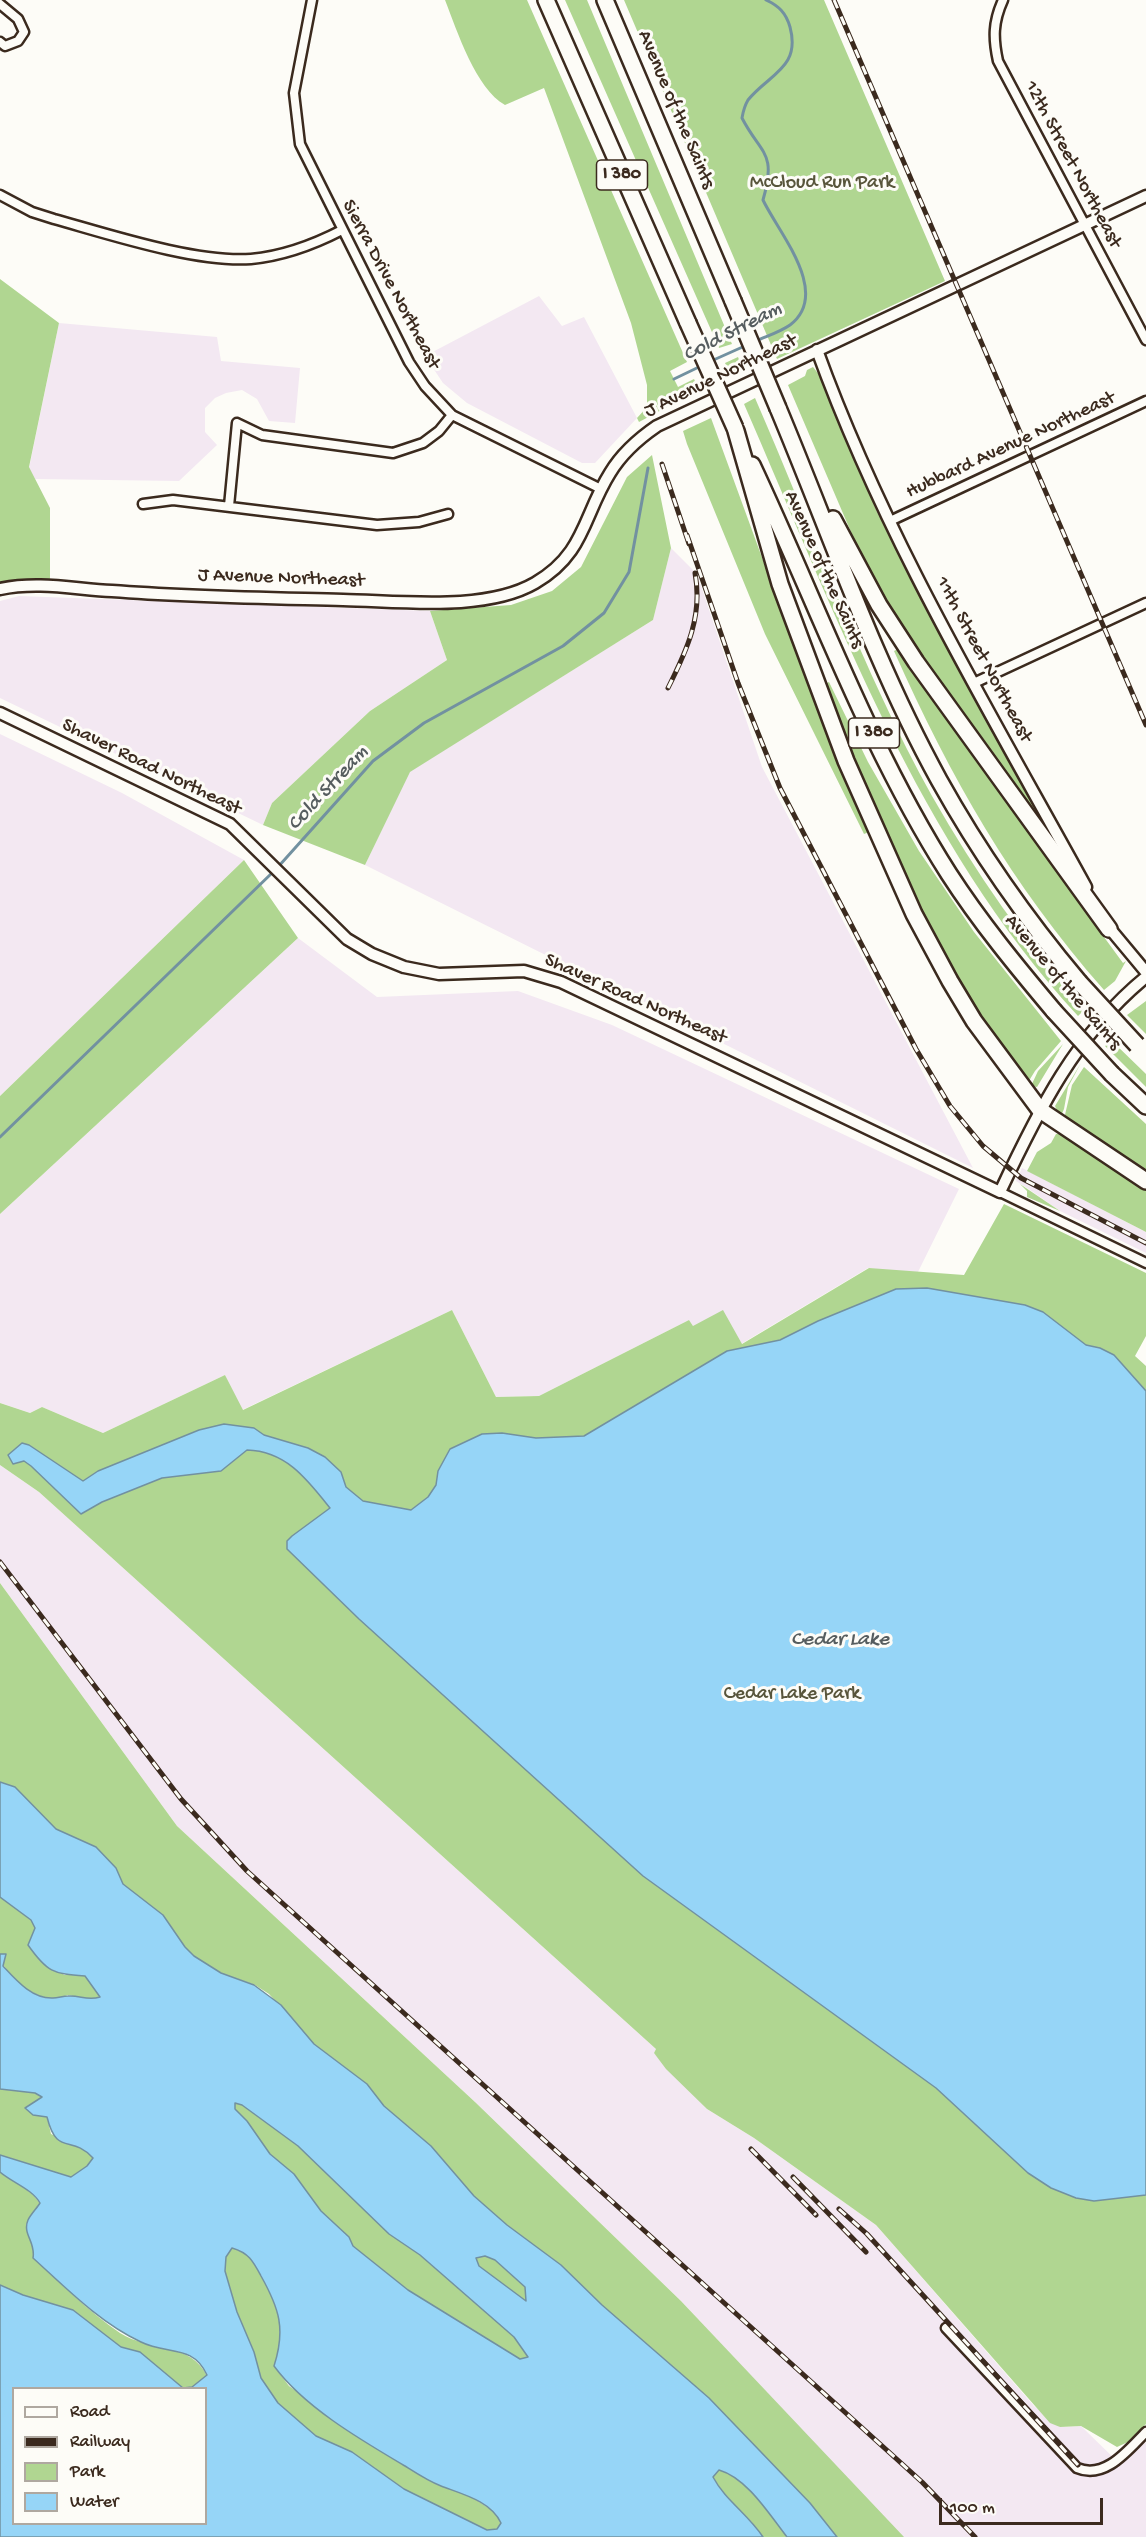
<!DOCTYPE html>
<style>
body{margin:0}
#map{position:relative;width:1146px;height:2537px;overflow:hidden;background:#fdfcf7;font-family:"Gochi Hand",sans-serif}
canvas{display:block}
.legend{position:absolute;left:12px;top:2387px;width:195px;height:138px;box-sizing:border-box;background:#fdfcf7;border:2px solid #afa8a0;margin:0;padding:8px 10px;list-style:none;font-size:18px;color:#3b2a1e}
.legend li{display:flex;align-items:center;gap:12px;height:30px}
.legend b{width:30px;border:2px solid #afa8a0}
.scale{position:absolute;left:939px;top:2498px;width:164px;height:27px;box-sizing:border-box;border:3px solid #3b2a1e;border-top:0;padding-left:8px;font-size:18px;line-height:21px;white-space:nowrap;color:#3b2a1e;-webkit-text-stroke:4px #fdfcf7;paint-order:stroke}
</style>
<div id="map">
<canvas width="1146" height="2537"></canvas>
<ul class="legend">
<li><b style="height:8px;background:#fdfcf7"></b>Road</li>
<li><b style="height:8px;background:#3b2a1e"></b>Railway</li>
<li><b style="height:16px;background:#b0d691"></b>Park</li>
<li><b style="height:16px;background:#96d5f7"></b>Water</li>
</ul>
<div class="scale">100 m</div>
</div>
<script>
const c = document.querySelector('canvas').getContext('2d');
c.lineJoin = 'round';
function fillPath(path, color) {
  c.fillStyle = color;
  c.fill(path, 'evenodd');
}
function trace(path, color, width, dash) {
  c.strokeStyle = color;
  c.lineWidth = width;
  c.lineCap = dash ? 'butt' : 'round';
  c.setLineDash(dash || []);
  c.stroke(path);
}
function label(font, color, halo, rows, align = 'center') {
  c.font = font + ' "Gochi Hand",sans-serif';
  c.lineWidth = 6;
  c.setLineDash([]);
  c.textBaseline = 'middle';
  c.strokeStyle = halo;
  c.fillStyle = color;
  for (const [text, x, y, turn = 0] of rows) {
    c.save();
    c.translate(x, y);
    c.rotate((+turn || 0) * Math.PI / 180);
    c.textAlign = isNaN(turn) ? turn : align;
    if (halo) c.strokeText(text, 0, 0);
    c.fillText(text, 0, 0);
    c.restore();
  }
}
fillPath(new Path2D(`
 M 539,296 L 562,326 L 584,317 L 637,418 L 595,463 L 582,463 L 467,403 L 443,383 L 425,356 Z
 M 59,323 L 217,337 L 221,361 L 300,368 L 295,423 L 269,421 L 257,399 L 242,390 L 226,393 L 215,398 L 205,408 L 205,432 L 217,445 L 179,481 L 35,479 L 29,468 Z
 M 671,548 L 697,574 L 762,767 L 973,1168 L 365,865 L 409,772 L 653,620 Z
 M 19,596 L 430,611 L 447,660 L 370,711 L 272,803 L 263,825 L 0,698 L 0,601 Z
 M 0,734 L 122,793 L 244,860 L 0,1096 Z
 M 298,938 L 377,997 L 518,991 L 612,1025 L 959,1189 L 917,1274 L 868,1268 L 741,1344 L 693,1326 L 689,1320 L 539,1396 L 496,1397 L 452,1310 L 242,1410 L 225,1375 L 103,1433 L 42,1407 L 30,1413 L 0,1403 L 0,1214 Z
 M 1022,1168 L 1146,1232 L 1146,1253 L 1060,1211 L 1030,1190 L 1016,1181 Z
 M 0,1465 L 39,1492 L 656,2049 L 654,2053 L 707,2109 L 754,2138 L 876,2225 L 1034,2406 L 1060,2427 L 1081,2426 L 1121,2465 L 1146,2442 L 1146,2537 L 902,2537 L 681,2301 L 475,2102 L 177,1826 L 0,1583 Z`), '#f3e8f2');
fillPath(new Path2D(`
 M 445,0 L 527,0 L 687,362 L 670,371 L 678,387 L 694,379 L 699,390 L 639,422 L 637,418 L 647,407 L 647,385 L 631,323 L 544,88 L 505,105 C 476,89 457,31 445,0 Z
 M 565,0 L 587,0 L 732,344 L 719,348 Z
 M 624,0 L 824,0 L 945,281 L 777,359 Z
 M 0,279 L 59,323 L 29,467 L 50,508 L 50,584 L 0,589 Z
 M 738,357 L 743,370 L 731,376 L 725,363 Z
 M 813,367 L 821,377 L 877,512 L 1036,807 L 1033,812 L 895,619 L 860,553 L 788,385 L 805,376 L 807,370 Z
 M 755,398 C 813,531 862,670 932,796 C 975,872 1026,945 1084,1010 L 1078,1016 C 918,842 837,617 744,404 Z
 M 711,418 L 794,645 L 869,832 L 864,834 L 765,634 L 687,444 L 683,431 Z
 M 652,455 L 671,548 L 653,620 L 410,772 L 365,865 L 263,825 L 272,803 L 370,711 L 447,660 L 430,611 L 511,605 L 552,591 L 581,567 L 627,477 Z
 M 898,649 L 1093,922 L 1123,963 L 1126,961 L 1115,981 L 1104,990 C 1011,884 951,779 894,651 Z
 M 829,682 L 868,762 L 919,851 L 974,932 L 1061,1041 L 1035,1071 L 1027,1084 L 976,1014 L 937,947 L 837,723 L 825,684 Z
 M 244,860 L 298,938 L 0,1214 L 0,1096 Z
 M 1146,1001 L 1146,1034 L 1127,1015 Z
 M 1111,1040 L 1146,1074 L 1146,1087 L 1105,1046 Z
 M 1063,1044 L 1037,1087 L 1031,1086 L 1038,1071 Z
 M 1081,1063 L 1068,1087 L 1064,1109 L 1060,1118 L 1055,1106 Z
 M 1084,1067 L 1146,1124 L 1146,1175 L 1064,1119 L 1072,1085 Z
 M 1056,1134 L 1064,1134 L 1146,1190 L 1146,1232 L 1027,1171 L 1037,1152 L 1051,1143 Z
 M 1020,1184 L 1060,1211 L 1027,1197 L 1027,1191 Z
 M 1004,1204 L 1146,1273 L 1146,1336 L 1135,1356 L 1146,1366 L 1146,2424 L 1128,2442 L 1117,2447 L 1081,2426 L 1060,2427 L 1050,2423 L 876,2225 L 754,2138 L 707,2109 L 666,2069 L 654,2053 L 656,2049 L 39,1492 L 0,1465 L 0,1403 L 30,1413 L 42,1407 L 103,1433 L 225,1375 L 243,1410 L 452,1310 L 496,1397 L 539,1396 L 689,1320 L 693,1326 L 723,1310 L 742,1344 L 869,1268 L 964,1275 Z
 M 0,1583 L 177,1826 L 475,2102 L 681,2301 L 904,2537 L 837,2537 L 810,2503 L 709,2398 L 602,2305 L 561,2265 L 507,2225 L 474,2196 L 431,2146 L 384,2106 L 367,2084 L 314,2044 L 269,1994 L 255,1985 L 221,1973 L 194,1956 L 185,1947 L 163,1915 L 123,1884 L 116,1868 L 96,1847 L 56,1829 L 15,1787 L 0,1782 Z
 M 0,1897 L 31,1920 L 35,1928 L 34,1936 L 64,1975 L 85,1975 L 100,1997 L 88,2000 L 69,1995 L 53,1999 L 40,1996 L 22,1987 L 3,1965 L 5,1955 L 0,1954 Z
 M 0,2089 L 35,2093 L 43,2097 L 26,2108 L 33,2115 L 47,2117 L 51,2134 L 86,2150 L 93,2158 L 87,2166 L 71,2177 L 0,2155 Z
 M 235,2103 L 242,2105 L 298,2146 L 389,2234 L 420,2255 L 514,2337 L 528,2357 L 520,2360 L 408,2290 L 353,2246 L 349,2237 L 321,2211 L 294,2174 L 270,2154 L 247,2121 L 235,2109 Z
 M 0,2172 C 13,2183 32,2189 40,2204 L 28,2220 L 35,2248 L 33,2258 C 61,2283 89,2312 120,2333 C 150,2352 191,2342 207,2376 L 192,2387 L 183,2388 L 140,2352 L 121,2347 L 73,2310 L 23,2295 L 0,2285 Z
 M 232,2248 C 249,2252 253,2261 261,2276 C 279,2308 286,2330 274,2366 L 289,2386 L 377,2448 L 439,2485 L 467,2494 L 496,2513 L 501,2524 L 497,2529 L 488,2530 L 471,2523 L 404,2489 L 352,2452 L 316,2436 L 278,2403 L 261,2378 L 254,2352 L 237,2312 L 225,2271 L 226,2256 Z
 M 485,2256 L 495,2260 L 525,2287 L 526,2301 L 478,2266 L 475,2258 Z
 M 719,2470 C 747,2478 769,2514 787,2537 L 763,2537 C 749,2515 726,2500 713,2477 Z`), '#b0d691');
const water = new Path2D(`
 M 927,1288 L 1025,1305 L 1043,1312 L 1086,1345 L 1100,1348 L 1114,1355 L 1146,1391 L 1146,2195 L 1094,2201 L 1076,2198 L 1051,2188 L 1028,2173 L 936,2088 L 643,1876 L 359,1619 L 287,1549 L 287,1541 L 292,1536 L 330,1508 C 307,1479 286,1451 247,1450 L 221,1471 L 162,1478 L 102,1502 L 81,1514 L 31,1466 L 24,1461 L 13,1464 L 8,1455 L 22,1443 L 29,1445 L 83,1481 L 98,1471 L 199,1430 L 224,1424 L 254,1428 L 264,1435 L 308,1448 L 325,1457 L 341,1472 L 346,1487 L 363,1501 L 411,1510 L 428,1497 L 436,1485 L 438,1471 L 450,1449 L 482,1434 L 502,1433 L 536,1438 L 584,1436 L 727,1351 L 780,1340 L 818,1321 L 896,1289 Z
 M 0,1782 L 15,1787 L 56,1829 L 96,1847 L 116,1868 L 123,1884 L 163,1915 L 185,1947 L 194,1956 L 221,1973 L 254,1985 L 281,2005 L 314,2044 L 367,2084 L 384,2106 L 431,2146 L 474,2196 L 507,2225 L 561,2265 L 602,2305 L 709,2398 L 810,2503 L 837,2537 L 787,2537 C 769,2514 747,2478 719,2470 L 713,2477 C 725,2500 749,2515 763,2537 L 0,2537 L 0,2285 L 23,2295 L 73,2310 L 121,2347 L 140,2352 L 183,2388 L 192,2387 L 207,2375 C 193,2344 167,2355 141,2342 C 100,2323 66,2288 33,2258 C 36,2242 22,2234 28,2220 C 31,2214 37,2208 40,2203 C 32,2189 13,2183 0,2172 L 0,2155 L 71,2177 L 87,2166 L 93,2158 C 71,2134 57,2157 47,2117 L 33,2115 L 25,2108 L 42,2097 L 35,2093 L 0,2089 L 0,1954 L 6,1954 L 3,1966 C 16,1980 32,1999 53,1998 C 58,1998 63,1996 68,1996 C 80,1995 87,2001 100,1997 L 85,1976 C 53,1974 47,1972 28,1945 L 35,1928 L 31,1920 L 0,1897 ZM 235,2103 L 242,2105 L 298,2146 L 389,2234 L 420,2255 L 514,2337 L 528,2357 L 520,2359 L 408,2290 L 353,2246 L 349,2237 L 321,2211 L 294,2174 L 270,2154 L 247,2121 L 235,2109 ZM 232,2248 C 249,2253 253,2261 261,2276 C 279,2308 286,2329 274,2366 C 304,2407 361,2440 405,2466 C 416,2473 428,2481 441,2486 C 462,2494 491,2501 501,2523 L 497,2529 L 487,2530 L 404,2489 L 352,2452 L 316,2436 L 278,2403 L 261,2378 L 254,2352 L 237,2312 L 225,2271 L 226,2257 ZM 485,2256 L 495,2260 L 525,2287 L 526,2301 L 479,2266 L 476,2258 ZM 206,2388 L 206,2524 L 14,2524 L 14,2388 Z`);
fillPath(water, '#96d5f7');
trace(water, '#7291a0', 1.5);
trace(new Path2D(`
 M 756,341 C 767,336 780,332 790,325 C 832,293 778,232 763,200 C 777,151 761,155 742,118 C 743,112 745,105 748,100 C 769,74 801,68 790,27 C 786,13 779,6 766,0
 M 709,362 L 747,345
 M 674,379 L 701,366
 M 278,867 L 373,761 L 424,723 L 563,646 L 604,613 L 629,572 L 648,468
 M 0,1137 L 273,872`), '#7291a0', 3);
const minor = new Path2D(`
 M 312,0 L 294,93 L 300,144 L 409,362 L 425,386 L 452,415 L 601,489
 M 1003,0 C 993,22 993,38 998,61 L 1146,340
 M 0,4 L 18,19 L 24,32 L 18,41 L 5,46 L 0,42
 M 0,195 L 32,212 L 54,219 C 108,234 196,263 251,259 C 283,256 313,245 342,230
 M 143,504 L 173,500 L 377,525 L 419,522 L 448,514
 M 229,506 L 237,423 L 262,435 L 393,453 L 423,443 L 439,431 L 452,415
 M 890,521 L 1146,401
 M 974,683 L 1146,603
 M 1000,1192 L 1146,1263
 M 946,2328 L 1077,2468 C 1105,2480 1128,2450 1146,2432`);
const tertiary = new Path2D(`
 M 817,350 C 885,538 990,712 1086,887
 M 0,589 C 38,581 74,589 112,591 C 189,597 266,598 343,600 C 400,601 485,612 535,583 C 585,554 583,516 610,473 C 622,453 638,439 657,426 L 1146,196
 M 0,713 L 230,824 L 347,939 L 372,954 L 404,967 L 439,974 L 524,971 L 561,982 L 1000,1192 C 1038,1111 1076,1034 1146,977
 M 1106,924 L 1146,972`);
const motorway = new Path2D(`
 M 546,0 L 688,323
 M 605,0 L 733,301
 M 778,408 C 830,532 874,662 939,780 C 979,852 1026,919 1079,982
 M 736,431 L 780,584 L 846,761 L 914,914 L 950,981 L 974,1021 L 1040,1110 L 1146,1181
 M 752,465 C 816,601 868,747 949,874 C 980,922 1017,967 1054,1011
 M 833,519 L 879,605 L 916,662 L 1109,929
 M 1112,1074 L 1146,1106`);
trace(minor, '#3b2a1e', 13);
trace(tertiary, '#3b2a1e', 15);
trace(motorway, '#3b2a1e', 20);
trace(minor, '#fdfcf7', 8);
trace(tertiary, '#fdfcf7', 10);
trace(motorway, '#fdfcf7', 15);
const rail = new Path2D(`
 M 834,0 L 1146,725
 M 662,464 L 689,544
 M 687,535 L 738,683 L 780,788 L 916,1049 L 950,1106 L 983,1146 L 1021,1178 L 1146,1243
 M 668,688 C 687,650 703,616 695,573
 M 0,1562 L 181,1799 L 247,1871 L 922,2482 L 975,2537
 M 751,2149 L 816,2215
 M 793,2177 L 866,2252
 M 839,2209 L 867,2234 L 1078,2465`);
trace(rail, '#3b2a1e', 5);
trace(rail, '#fdfcf7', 3, [9]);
const motorwayBridge = new Path2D(`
 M 733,301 L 778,408
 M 688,323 L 735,428
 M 1079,982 L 1137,1045
 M 1054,1011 L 1112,1074`);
trace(motorwayBridge, '#3b2a1e', 20, []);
trace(motorwayBridge, '#fdfcf7', 15);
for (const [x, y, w] of [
 [622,175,51],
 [874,733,51]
]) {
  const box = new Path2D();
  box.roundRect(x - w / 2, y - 15, w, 30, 4.5);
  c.fillStyle = '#fdfcf7';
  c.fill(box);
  trace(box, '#3b2a1e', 1.5);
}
label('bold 18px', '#3b2a1e', null, [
 ["I 380",622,175],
 ["I 380",874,733]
]);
label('20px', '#3b2a1e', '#fdfcf7', [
 ["Avenue of the Saints",675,110,67],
 ["12th Street Northeast",1072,165,62],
 ["Sierra Drive Northeast",390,285,62],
 ["J Avenue Northeast",721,377,-26],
 ["Hubbard Avenue Northeast",1011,446,-25],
 ["Avenue of the Saints",823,570,66],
 ["J Avenue Northeast",281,579,2],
 ["11th Street Northeast",983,660,62],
 ["Shaver Road Northeast",151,768,26],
 ["Avenue of the Saints",1062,983,50],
 ["Shaver Road Northeast",635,1000,24]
]);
label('20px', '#58553b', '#fdfcf7', [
 ["McCloud Run Park",822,184],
 ["Cedar Lake Park",792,1695]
]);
label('italic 21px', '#565d5f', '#fdfcf7', [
 ["Cold Stream",733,333,-27],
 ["Cold Stream",329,789,-47],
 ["Cedar Lake",840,1641]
]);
</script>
